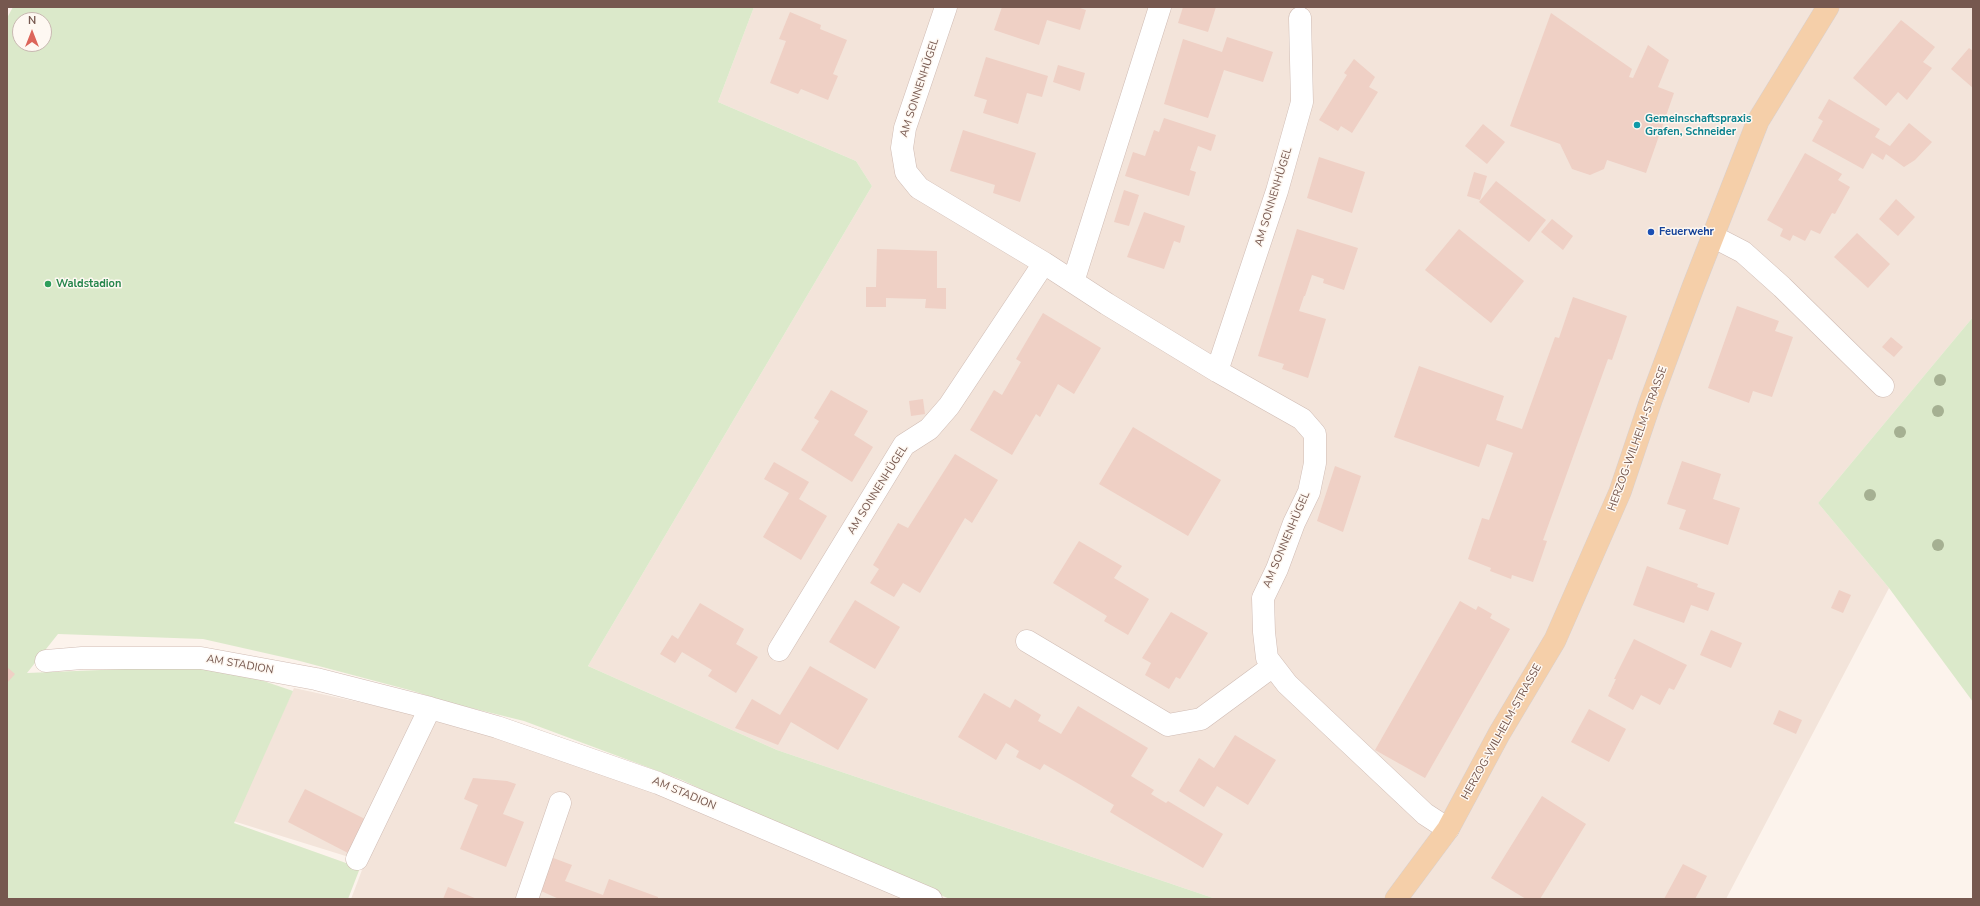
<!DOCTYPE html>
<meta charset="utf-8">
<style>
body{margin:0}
#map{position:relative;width:1980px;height:906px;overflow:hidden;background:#fcf3ec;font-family:"Nunito Sans",sans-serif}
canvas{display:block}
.frame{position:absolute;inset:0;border:8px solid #76584f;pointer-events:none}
.north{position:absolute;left:12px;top:12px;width:40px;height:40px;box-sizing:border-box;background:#fef8f2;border:1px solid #c8b8b1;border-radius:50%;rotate:0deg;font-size:11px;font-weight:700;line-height:16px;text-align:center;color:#76584f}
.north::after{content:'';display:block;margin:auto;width:14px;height:18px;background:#dc655a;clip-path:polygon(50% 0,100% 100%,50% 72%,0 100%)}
</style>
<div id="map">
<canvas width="1980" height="906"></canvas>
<div class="frame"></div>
<div class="north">N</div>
</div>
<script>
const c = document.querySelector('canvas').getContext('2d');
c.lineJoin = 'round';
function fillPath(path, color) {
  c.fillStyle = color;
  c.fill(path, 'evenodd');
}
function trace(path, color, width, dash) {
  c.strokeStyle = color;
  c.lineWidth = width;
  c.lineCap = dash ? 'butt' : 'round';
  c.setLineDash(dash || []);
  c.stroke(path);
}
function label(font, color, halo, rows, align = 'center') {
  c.font = font + ' "Nunito Sans",sans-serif';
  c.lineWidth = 3;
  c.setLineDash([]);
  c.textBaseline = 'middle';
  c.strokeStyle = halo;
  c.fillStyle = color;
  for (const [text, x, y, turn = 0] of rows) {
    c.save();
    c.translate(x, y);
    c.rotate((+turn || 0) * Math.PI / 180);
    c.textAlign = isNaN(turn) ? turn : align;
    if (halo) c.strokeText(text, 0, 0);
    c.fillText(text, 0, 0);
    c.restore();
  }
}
fillPath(new Path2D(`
 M 754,7 L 1973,7 L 1973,317 L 1818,503 L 1889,588 L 1726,899 L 1216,899 L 777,750 L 588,666 L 872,186 L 856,161 L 718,102 Z
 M 294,688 L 404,712 L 462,723 L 587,765 L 912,899 L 351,899 L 365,862 L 233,821 Z`), '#f3e4da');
fillPath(new Path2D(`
 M 13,7 L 754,7 L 718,102 L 856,161 L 872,186 L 588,666 L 777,750 L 1216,899 L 950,899 L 824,848 L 682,780 L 524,721 L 447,702 L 413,691 L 296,660 L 203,639 L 58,634 L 27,673 L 198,666 L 246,675 L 293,691 L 234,823 L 360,868 L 348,899 L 7,899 L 7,18 ZM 20,20 L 44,20 L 44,44 L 20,44 Z
 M 1973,317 L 1973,702 L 1889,588 L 1818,503 Z`), '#dbe9ca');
fillPath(new Path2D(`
 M 1002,7 L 1077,7 L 1086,10 L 1080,30 L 1047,20 L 1039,45 L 994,30 Z
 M 1183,7 L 1216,7 L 1208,32 L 1178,23 Z
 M 790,12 L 821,25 L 820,29 L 847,40 L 833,74 L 838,76 L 828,100 L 801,89 L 798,94 L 770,83 L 786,41 L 779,39 Z
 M 1551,13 L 1632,69 L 1629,77 L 1633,78 L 1648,45 L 1669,60 L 1658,87 L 1674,93 L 1646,173 L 1607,160 L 1604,169 L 1590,175 L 1572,169 L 1560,144 L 1510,126 Z
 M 1901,20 L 1935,47 L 1923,62 L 1932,68 L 1907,100 L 1898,92 L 1886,106 L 1853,78 Z
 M 1227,37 L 1273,52 L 1263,82 L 1224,70 L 1208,118 L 1164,104 L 1183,39 L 1222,52 Z
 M 1969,48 L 1973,51 L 1973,88 L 1951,69 Z
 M 986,57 L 1048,76 L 1042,97 L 1027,93 L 1018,124 L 983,113 L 987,100 L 974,96 Z
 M 1354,59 L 1375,77 L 1369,87 L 1378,92 L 1352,133 L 1341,126 L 1338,131 L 1319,120 L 1347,75 L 1344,73 Z
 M 1058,65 L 1085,73 L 1080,91 L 1053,82 Z
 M 1829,99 L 1880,129 L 1875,137 L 1890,146 L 1909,123 L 1932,142 L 1915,160 L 1904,167 L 1886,154 L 1883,160 L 1872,153 L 1863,169 L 1812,141 L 1823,121 L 1818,118 Z
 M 1164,118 L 1216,135 L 1211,151 L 1198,146 L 1190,170 L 1196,172 L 1189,196 L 1125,176 L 1133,152 L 1145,156 L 1154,130 L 1159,132 Z
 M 1483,124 L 1505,142 L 1487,164 L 1465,146 Z
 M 963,130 L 1036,153 L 1020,202 L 993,193 L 995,185 L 950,171 Z
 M 1805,153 L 1842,174 L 1838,180 L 1850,187 L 1835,214 L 1832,213 L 1820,234 L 1811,230 L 1805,241 L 1793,235 L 1790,241 L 1780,236 L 1783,229 L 1767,220 Z
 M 1319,157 L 1365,172 L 1352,213 L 1307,198 Z
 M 1474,172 L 1487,176 L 1480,200 L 1467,196 Z
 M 1496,181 L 1546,220 L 1529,242 L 1479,202 Z
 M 1124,190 L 1139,195 L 1129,226 L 1114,222 Z
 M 1896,199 L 1915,217 L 1898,236 L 1879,219 Z
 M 1144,212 L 1185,226 L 1180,243 L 1174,241 L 1164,269 L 1127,257 Z
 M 1552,219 L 1573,236 L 1563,250 L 1541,232 Z
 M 1297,229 L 1358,248 L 1344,290 L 1323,283 L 1324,279 L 1312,275 L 1305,296 L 1304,296 L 1299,311 L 1326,319 L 1308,378 L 1282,369 L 1284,364 L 1258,356 Z
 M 1459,229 L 1524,281 L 1491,323 L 1425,270 Z
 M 1857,233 L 1890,264 L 1868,288 L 1834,257 Z
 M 877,249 L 937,251 L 937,288 L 946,288 L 946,309 L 925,308 L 926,299 L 886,298 L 886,307 L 866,307 L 866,287 L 876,287 Z
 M 1573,297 L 1627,316 L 1612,360 L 1608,359 L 1543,540 L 1547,541 L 1533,582 L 1512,575 L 1511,579 L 1490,571 L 1491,568 L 1468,559 L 1482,518 L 1489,520 L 1513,453 L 1487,444 L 1479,467 L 1394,437 L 1419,366 L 1504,396 L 1496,420 L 1522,429 L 1555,337 L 1559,338 Z
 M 1737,306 L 1779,321 L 1775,331 L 1793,337 L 1772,397 L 1753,391 L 1749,403 L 1708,388 Z
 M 1043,313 L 1101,348 L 1074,394 L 1058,384 L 1040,417 L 1036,414 L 1012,455 L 970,430 L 994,390 L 1002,395 L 1021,362 L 1016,359 Z
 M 1891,337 L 1903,347 L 1894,357 L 1882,347 Z
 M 831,390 L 868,411 L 854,435 L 873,447 L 852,482 L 801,450 L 819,421 L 814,418 Z
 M 923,399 L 925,414 L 911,416 L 909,401 Z
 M 1133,427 L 1221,480 L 1188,536 L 1099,484 Z
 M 955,454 L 998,480 L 972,523 L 965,518 L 920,593 L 903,583 L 894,597 L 870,583 L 879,569 L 873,565 L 898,523 L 908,528 Z
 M 1682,461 L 1721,474 L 1713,499 L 1740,508 L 1728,545 L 1679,529 L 1686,510 L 1667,504 Z
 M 774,462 L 809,482 L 799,499 L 827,516 L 801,560 L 763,537 L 789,493 L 764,479 Z
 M 1335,466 L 1361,476 L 1343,532 L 1317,521 Z
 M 1079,541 L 1122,566 L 1114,578 L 1149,599 L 1128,635 L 1104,621 L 1107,616 L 1053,583 Z
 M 1647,566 L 1698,584 L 1697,587 L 1715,593 L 1708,611 L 1691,605 L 1684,623 L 1633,605 Z
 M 1839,590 L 1851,595 L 1843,613 L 1831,608 Z
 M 855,600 L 900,627 L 875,669 L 829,642 Z
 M 1460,601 L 1476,610 L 1478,606 L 1492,614 L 1490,618 L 1510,629 L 1425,778 L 1375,750 Z
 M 700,603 L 744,629 L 736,644 L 758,657 L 736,693 L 708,676 L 712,670 L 682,652 L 675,663 L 660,654 L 672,635 L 678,639 Z
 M 1171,612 L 1208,633 L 1180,679 L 1176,677 L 1169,689 L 1145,675 L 1151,663 L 1142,658 Z
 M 1711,630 L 1742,643 L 1731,668 L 1700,655 Z
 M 1634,639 L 1687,665 L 1674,690 L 1669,688 L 1660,705 L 1641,695 L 1633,710 L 1608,696 L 1616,679 L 1614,679 Z
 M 810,666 L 868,699 L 838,750 L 791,722 L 778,745 L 735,728 L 752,699 L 780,715 Z
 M 7,667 L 15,674 L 7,683 Z
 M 984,693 L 1010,708 L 1015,699 L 1041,715 L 1038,721 L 1061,734 L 1078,706 L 1148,748 L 1131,776 L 1154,790 L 1151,794 L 1166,803 L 1168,801 L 1223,834 L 1203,868 L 1110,812 L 1114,805 L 1079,784 L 1044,764 L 1040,770 L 1016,757 L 1019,751 L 1006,743 L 996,760 L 958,737 Z
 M 1589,709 L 1626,729 L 1609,762 L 1571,742 Z
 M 1779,710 L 1802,720 L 1796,734 L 1773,724 Z
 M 1235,735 L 1276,760 L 1248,805 L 1217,786 L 1204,807 L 1179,791 L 1199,758 L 1214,768 Z
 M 473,778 L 507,781 L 516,784 L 503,814 L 524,822 L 506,867 L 460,849 L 478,805 L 464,799 Z
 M 305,789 L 365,819 L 348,853 L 288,822 Z
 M 1542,796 L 1586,824 L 1540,899 L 1526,899 L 1491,878 Z
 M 548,856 L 572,865 L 565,881 L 603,895 L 609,879 L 658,897 L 658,899 L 559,899 L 541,891 Z
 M 1683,864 L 1707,876 L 1700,890 L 1695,899 L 1664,899 Z
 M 448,887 L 477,899 L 443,899 Z`), '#efd0c5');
const minor = new Path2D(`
 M 946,7 L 905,128 L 902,148 L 906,172 L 919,188 L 1044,263 L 1107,304 L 1217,371 L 1302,419 L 1315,434 L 1315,463 L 1309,492 L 1294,523 L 1277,569 L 1263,598 L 1264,632 L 1267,658 L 1287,684 L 1425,814 L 1448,829
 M 1712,236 L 1743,252 L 1782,287 L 1883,386
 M 1073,282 L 1160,7
 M 1217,371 L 1277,191 L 1302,102 L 1300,18
 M 1027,641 L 1168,725 L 1201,719 L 1273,666
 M 779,650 L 904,445 L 929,429 L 949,406 L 1044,263
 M 46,661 L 82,658 L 201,658 L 316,679 L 430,708 L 497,727 L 658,783 L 931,899
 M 357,859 L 430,708
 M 527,899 L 560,803`);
const major = new Path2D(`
 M 1396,899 L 1448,829 L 1499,734 L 1555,640 L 1620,492 L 1651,400 L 1693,287 L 1758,121 L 1828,7`);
trace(minor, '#d0bcb4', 23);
trace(major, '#d9d0ce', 23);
trace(minor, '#fff', 22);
trace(major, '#f5cfa9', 22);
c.fillStyle = '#a5b092';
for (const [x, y] of [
 [1940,380],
 [1938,411],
 [1900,432],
 [1870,495],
 [1938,545]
]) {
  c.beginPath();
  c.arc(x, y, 6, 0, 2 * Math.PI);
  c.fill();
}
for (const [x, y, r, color] of [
 [1637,125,4,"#0f9aa8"],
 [1651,232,4,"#1a4fb4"],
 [48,284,4,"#2e9e5b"]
]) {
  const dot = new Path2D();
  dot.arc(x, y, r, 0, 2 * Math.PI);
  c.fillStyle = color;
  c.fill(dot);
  trace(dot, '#fef8f2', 1.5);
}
label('11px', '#76584f', '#fef8f2', [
 ["AM SONNENHÜGEL",920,88,-72],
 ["AM SONNENHÜGEL",1274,197,-73],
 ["HERZOG-WILHELM-STRASSE",1638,439,-70],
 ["AM SONNENHÜGEL",878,490,-58],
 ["AM SONNENHÜGEL",1287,540,-67],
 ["AM STADION",240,665,10],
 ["HERZOG-WILHELM-STRASSE",1502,732,-61],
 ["AM STADION",684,794,23]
]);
label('bold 11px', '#0d838f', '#fef8f2', [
 ["Gemeinschaftspraxis",1645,119],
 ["Grafen, Schneider",1645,132]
], 'left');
label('bold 11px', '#164399', '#fef8f2', [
 ["Feuerwehr",1659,232]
], 'left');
label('bold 11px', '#27864d', '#fef8f2', [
 ["Waldstadion",56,284]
], 'left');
</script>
